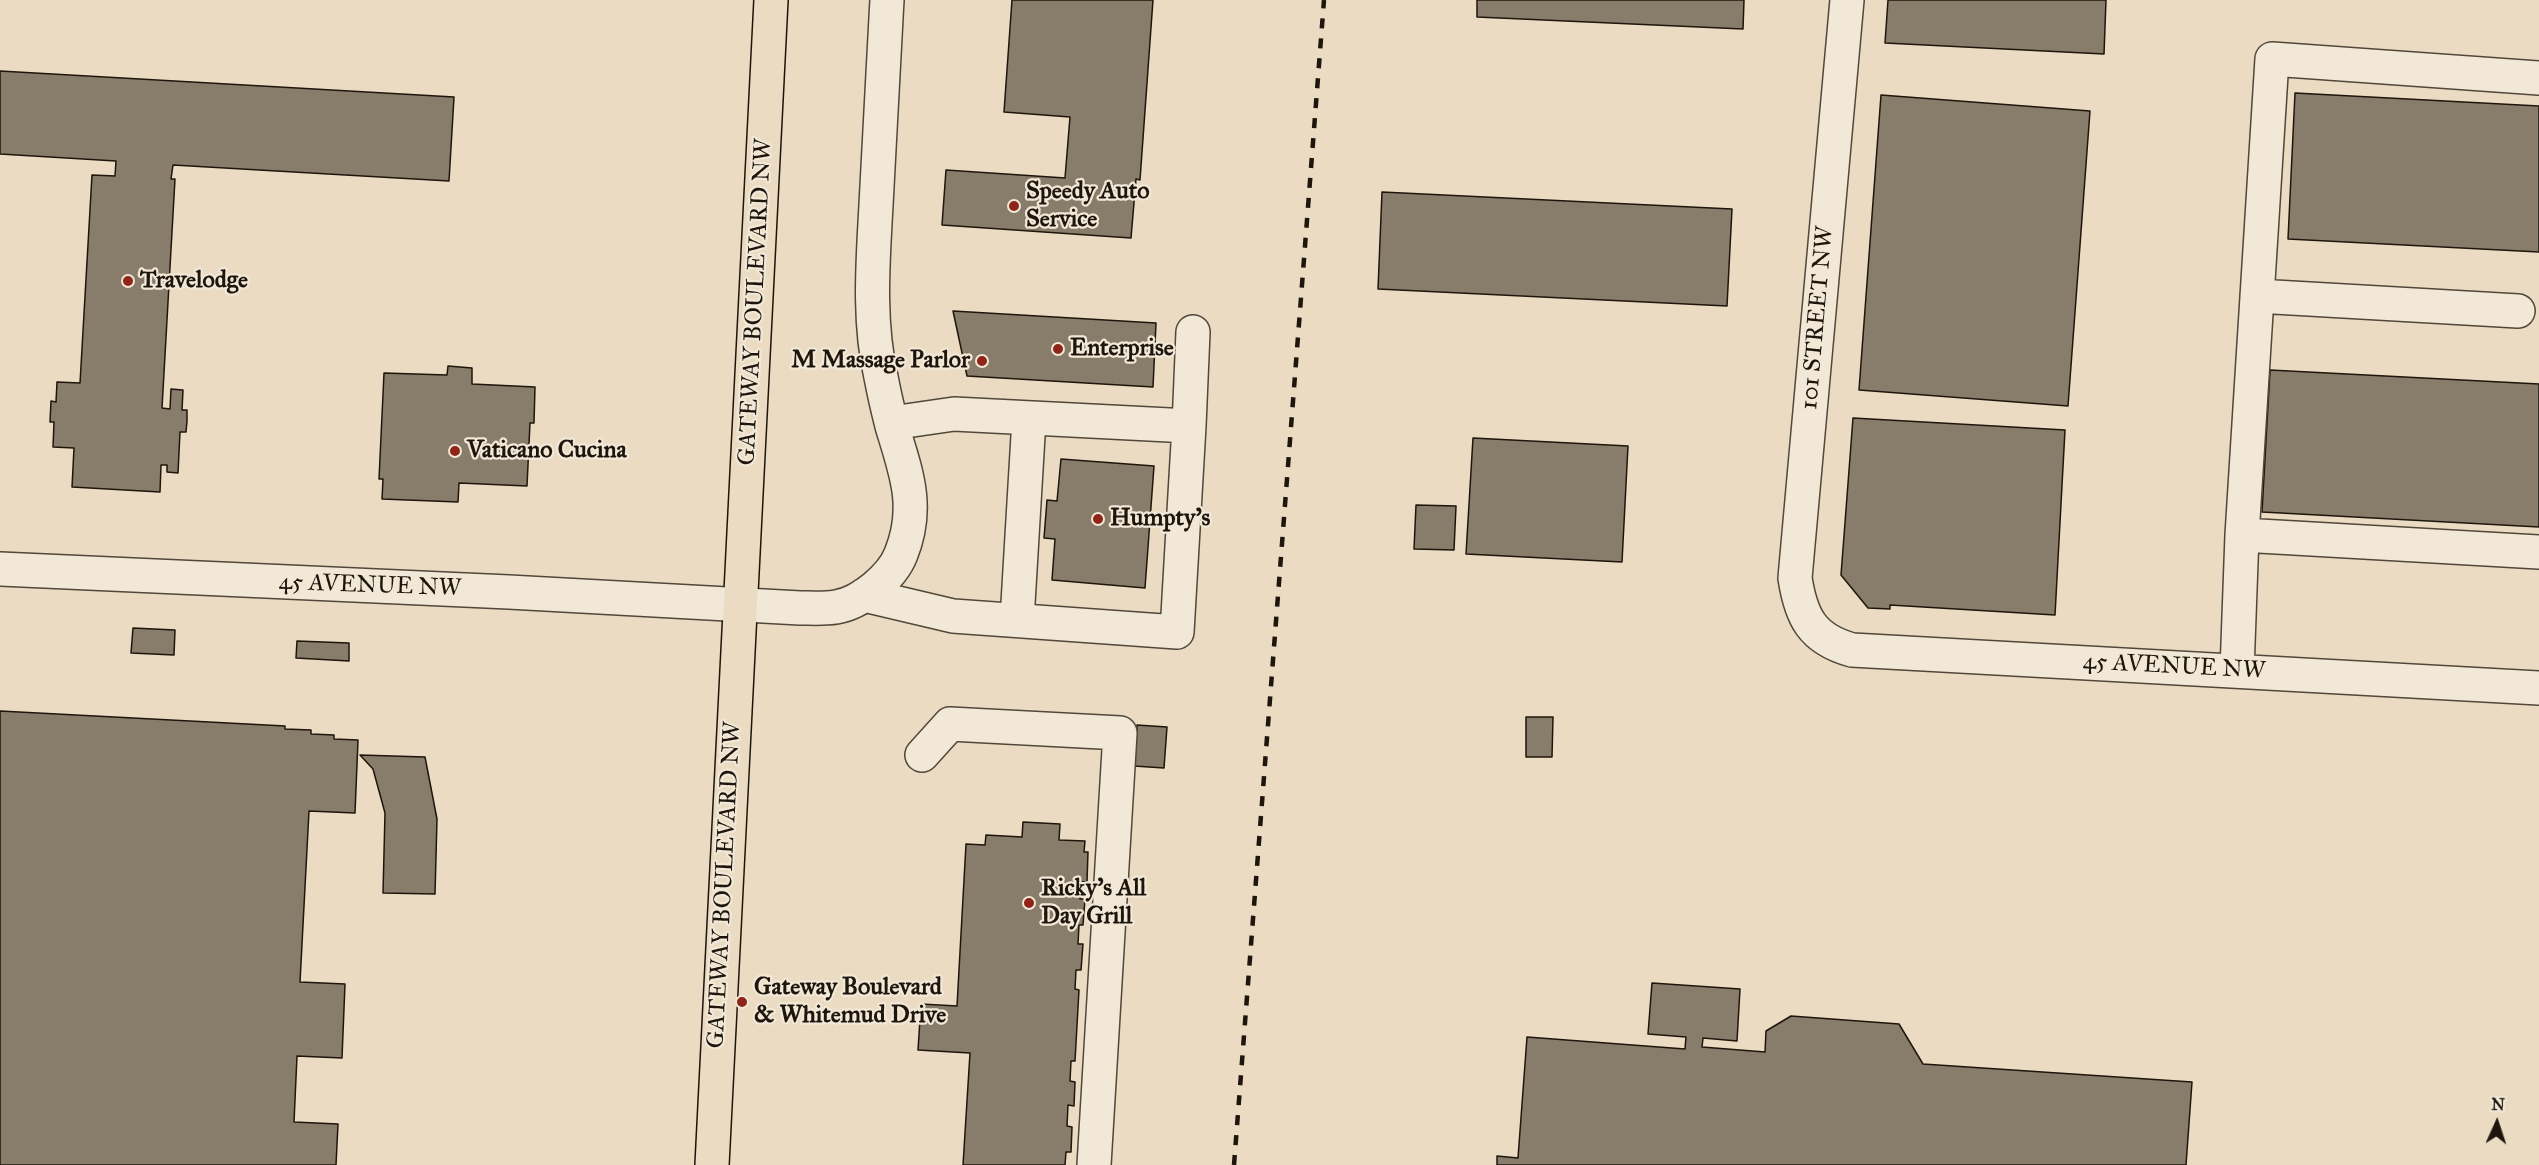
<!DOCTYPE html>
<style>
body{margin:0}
#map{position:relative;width:2539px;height:1165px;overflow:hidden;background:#eadbc2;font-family:"IM FELL Great Primer",serif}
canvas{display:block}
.north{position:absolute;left:2467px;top:1093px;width:60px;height:60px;-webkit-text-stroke:4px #f1e8d7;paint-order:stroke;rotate:3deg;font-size:16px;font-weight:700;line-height:24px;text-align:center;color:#1e160c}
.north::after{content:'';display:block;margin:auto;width:21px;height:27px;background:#1e160c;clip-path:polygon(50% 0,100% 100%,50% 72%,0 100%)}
</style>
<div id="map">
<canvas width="2539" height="1165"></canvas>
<div class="north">N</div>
</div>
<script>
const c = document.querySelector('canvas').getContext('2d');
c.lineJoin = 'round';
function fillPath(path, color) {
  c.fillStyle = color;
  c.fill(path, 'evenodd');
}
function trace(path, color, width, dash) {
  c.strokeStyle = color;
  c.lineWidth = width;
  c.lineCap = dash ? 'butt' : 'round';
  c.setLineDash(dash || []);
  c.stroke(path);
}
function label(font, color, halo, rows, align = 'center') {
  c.font = font + ' "IM FELL Great Primer",serif';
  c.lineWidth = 4.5;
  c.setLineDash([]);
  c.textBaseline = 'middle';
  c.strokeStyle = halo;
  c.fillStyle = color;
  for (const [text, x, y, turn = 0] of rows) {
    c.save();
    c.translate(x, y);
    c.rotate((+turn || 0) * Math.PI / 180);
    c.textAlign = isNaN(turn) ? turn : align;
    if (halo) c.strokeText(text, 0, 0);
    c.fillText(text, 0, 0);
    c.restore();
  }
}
const building = new Path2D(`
 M 1012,0 L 1153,0 L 1140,180 L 1136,179 L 1131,238 L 942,225 L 946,170 L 1065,178 L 1070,117 L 1004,112 Z
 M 1477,0 L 1744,0 L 1743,29 L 1477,17 Z
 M 1888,0 L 2106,0 L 2104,54 L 1885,43 Z
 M 0,71 L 454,97 L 449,181 L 173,165 L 171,179 L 175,179 L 162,408 L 170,409 L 171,389 L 183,390 L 182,410 L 187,410 L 187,421 L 186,432 L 180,432 L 178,473 L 167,472 L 167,465 L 161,465 L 160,492 L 72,487 L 74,448 L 53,447 L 54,422 L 50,422 L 51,401 L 56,402 L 57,382 L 80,383 L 92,175 L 115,176 L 116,161 L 0,154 Z
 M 2295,93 L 2539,106 L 2539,252 L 2288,239 Z
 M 1881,95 L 2090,111 L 2068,406 L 1859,390 Z
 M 1382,192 L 1732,209 L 1727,306 L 1378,289 Z
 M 953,311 L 1156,323 L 1153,387 L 967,376 Z
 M 448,366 L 472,368 L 472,384 L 535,387 L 534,423 L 530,423 L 527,486 L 459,483 L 458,502 L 382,499 L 383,479 L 379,479 L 384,373 L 447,375 Z
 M 2270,370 L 2539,384 L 2539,527 L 2262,512 Z
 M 1853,418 L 2065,430 L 2055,615 L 1890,605 L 1890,609 L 1868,608 L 1841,575 Z
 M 1473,438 L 1628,446 L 1622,562 L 1466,554 Z
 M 1061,459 L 1154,466 L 1145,588 L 1052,580 L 1055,539 L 1044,538 L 1047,500 L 1057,501 Z
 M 1416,505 L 1456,506 L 1454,550 L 1414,549 Z
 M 133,628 L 175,630 L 174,655 L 131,653 Z
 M 297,641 L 349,643 L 349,661 L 296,658 Z
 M 0,711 L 285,726 L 285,729 L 311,730 L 311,734 L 334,735 L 334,739 L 358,740 L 355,813 L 309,811 L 300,982 L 345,984 L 342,1058 L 297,1056 L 294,1122 L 338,1124 L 336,1165 L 0,1165 Z
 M 1526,717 L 1553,717 L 1552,757 L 1526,757 Z
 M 1137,725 L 1167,727 L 1164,768 L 1134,766 Z
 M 360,755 L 425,757 L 437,819 L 435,894 L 383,893 L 385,813 L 373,769 Z
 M 1023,822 L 1060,824 L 1059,840 L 1085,841 L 1084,852 L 1088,852 L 1087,882 L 1081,882 L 1080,899 L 1085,899 L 1083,925 L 1079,925 L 1078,944 L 1083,944 L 1081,970 L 1076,970 L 1075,989 L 1079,990 L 1075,1061 L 1071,1061 L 1070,1081 L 1075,1082 L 1074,1106 L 1068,1105 L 1067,1126 L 1072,1127 L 1071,1152 L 1066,1152 L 1065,1165 L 963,1165 L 970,1053 L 918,1050 L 921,1004 L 957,1006 L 966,844 L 985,845 L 986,835 L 1022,837 Z
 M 1652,983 L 1740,989 L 1737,1041 L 1703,1038 L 1702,1047 L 1765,1052 L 1766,1031 L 1791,1016 L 1899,1024 L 1923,1064 L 2192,1082 L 2186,1165 L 1497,1165 L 1497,1156 L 1518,1158 L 1527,1037 L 1685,1049 L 1686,1037 L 1648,1034 Z`);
fillPath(building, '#887c6b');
trace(building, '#1e160c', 1.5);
const minor = new Path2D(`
 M 1847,0 L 1795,578 C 1801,617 1812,639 1852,650 L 2539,688
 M 2539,78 L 2272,59 L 2242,535 L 2539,552
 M 2257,296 L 2518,311
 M 892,423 L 954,414 L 1189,426 L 1193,332
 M 0,569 L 509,592 L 800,608 C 811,608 824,609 836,607 C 861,603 892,577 901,554 C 920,507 906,472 892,426 C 888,410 884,393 881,377 C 868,321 873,261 876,205 C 880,136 883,68 887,0
 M 864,595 L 953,616 L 1177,632 L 1189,426
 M 1017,620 L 1029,419
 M 2237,671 L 2242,535
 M 922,755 L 950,724 L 1120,733 L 1094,1165`);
const major = new Path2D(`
 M 712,1165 L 771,0`);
trace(minor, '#51473a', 36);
trace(major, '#1e160c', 36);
trace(minor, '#f1e8d7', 33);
trace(major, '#eadbc2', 33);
trace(new Path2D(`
 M 1234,1165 L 1324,0`), '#1e160c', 4.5, [10, 10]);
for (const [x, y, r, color] of [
 [1014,206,6,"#8f2418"],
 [128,281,6,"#8f2418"],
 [1058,349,6,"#8f2418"],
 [982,361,6,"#8f2418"],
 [455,451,6,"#8f2418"],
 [1098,519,6,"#8f2418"],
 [1029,903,6,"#8f2418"],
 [742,1002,6,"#8f2418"]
]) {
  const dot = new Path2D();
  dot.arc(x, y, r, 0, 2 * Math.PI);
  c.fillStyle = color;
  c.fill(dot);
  trace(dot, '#f1e8d7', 2);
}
label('bold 24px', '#1e160c', '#f1e8d7', [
 ["Speedy Auto",1026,192],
 ["Service",1026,220],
 ["Travelodge",140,281],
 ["Enterprise",1070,349],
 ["M Massage Parlor",970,361,"right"],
 ["Vaticano Cucina",467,451],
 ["Humpty's",1110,519],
 ["Ricky's All",1041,889],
 ["Day Grill",1041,917],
 ["Gateway Boulevard",754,988],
 ["& Whitemud Drive",754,1016]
], 'left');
label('24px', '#1e160c', '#f1e8d7', [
 ["GATEWAY BOULEVARD NW",756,302,-87],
 ["101 STREET NW",1818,318,-85],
 ["45 AVENUE NW",370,586,2],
 ["45 AVENUE NW",2174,667,3],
 ["GATEWAY BOULEVARD NW",725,885,-87]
]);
</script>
